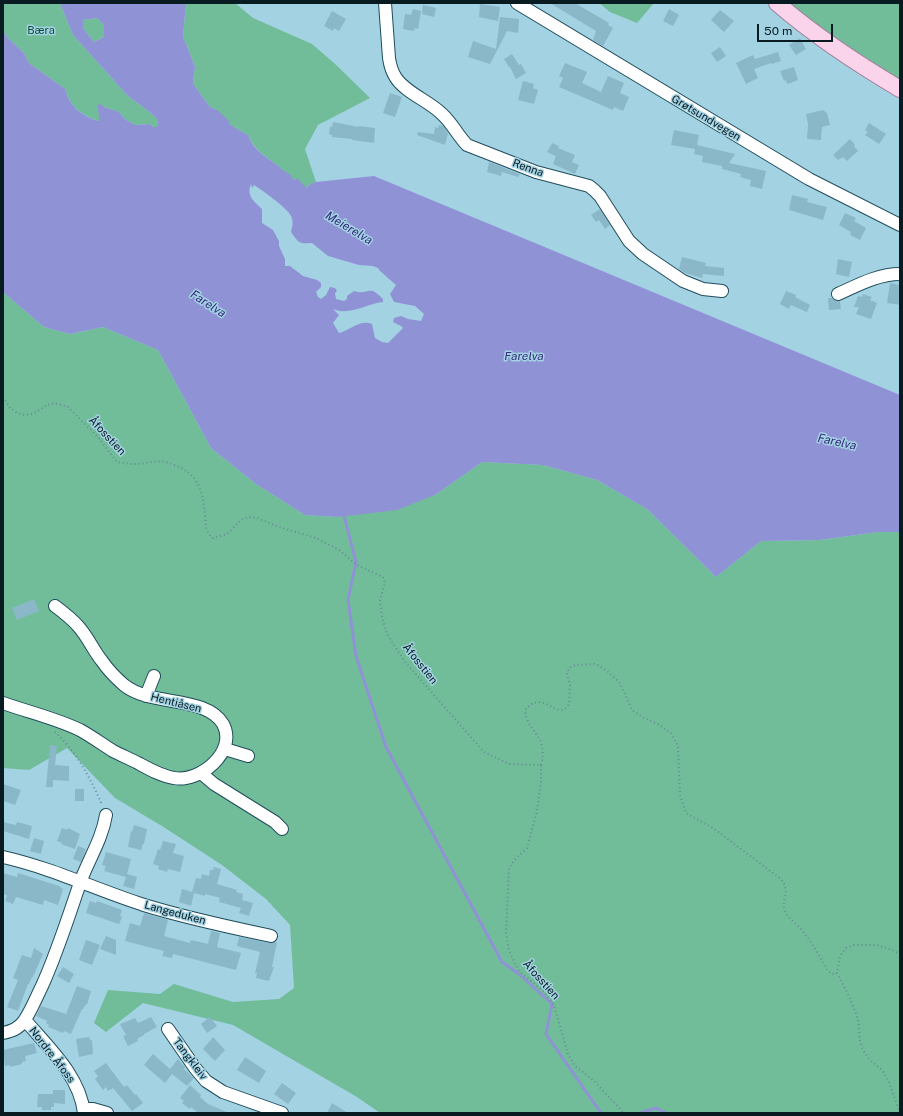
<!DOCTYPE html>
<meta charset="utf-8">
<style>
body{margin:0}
#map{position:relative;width:903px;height:1116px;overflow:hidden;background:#a3d2e3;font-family:"Public Sans",sans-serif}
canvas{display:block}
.frame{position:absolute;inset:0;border:4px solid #081b21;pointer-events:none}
.scale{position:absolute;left:757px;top:24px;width:76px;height:18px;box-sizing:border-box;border:2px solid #081b21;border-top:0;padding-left:5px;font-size:12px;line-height:14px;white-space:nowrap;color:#081b21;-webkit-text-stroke:3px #a3d2e3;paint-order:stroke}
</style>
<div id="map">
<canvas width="903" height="1116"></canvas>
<div class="frame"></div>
<div class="scale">50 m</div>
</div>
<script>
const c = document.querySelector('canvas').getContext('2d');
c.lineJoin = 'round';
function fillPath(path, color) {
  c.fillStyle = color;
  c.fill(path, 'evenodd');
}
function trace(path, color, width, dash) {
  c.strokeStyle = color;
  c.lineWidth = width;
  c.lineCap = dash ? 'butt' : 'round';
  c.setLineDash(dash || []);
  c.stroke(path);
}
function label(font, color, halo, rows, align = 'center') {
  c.font = font + ' "Public Sans",sans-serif';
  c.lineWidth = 3;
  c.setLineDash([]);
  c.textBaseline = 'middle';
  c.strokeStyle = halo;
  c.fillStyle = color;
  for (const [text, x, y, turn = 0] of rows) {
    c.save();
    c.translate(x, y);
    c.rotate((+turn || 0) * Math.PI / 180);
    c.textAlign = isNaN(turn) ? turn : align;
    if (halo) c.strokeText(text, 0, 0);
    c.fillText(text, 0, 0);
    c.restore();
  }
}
fillPath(new Path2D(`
 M 3,3 L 60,3 L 73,35 L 128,96 L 151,113 L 158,120 L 157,127 L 153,127 L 150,124 L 135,125 L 125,119 L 119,112 L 104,107 L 99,121 C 81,115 70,107 65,88 L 61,86 L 29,63 L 24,53 L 7,37 L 3,31 Z
 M 186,3 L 235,3 L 253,18 L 312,44 L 334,63 L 370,98 L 318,125 L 305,149 L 316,182 L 310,184 L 307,188 L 296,179 L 295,180 L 281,169 L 281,168 C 272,161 251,148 249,136 L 229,124 L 217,110 L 210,107 L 194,85 L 193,81 L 195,67 L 183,36 Z
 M 599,3 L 654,3 L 637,23 L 610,12 Z
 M 787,3 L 900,3 L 900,83 L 847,50 Z
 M 97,18 L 104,25 L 104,37 L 94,42 L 83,28 L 83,20 Z
 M 3,292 L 44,327 L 70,334 L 103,327 L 158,350 L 211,448 L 256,484 L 305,515 L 338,517 L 356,514 L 435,495 L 482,462 L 543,465 L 597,480 L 647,509 L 716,577 L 761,541 L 820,540 L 878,532 L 900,532 L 900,1113 L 380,1113 L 357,1097 L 233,1025 L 143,1003 L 106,1032 L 94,1023 L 108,990 L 160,994 L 174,984 L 233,1002 L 279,999 L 294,988 L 290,925 L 266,899 L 222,865 L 162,826 L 115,798 L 67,748 L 29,770 L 3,768 Z`), '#71bd99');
fillPath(new Path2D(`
 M 60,3 L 186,3 L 183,36 L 195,67 L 193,81 L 194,85 L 210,107 L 217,110 L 229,121 L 229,124 L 249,136 C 250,148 272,161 281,168 L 281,169 L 292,176 L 291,177 L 295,180 L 297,178 L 307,188 L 310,184 L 316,182 L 374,176 L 900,395 L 900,532 L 878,532 L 820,540 L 761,541 L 716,577 L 647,509 L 597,480 L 543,465 L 482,462 L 435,495 L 397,510 L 338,517 L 305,515 L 256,484 L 211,448 L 158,350 L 103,327 L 70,334 L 44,327 L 3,292 L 3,31 L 7,37 L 24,53 L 29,63 L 61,86 L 65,88 C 69,106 81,116 99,121 C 100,115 97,111 98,105 L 101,104 L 104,107 L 119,112 L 125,119 L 135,125 L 150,124 L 153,127 L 157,127 L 158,120 L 151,113 L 128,96 L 73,35 ZM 97,18 L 104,25 L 104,37 L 94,42 L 83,28 L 83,20 ZM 251,184 L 252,188 L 254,185 C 263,191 286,207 291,216 C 294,222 292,227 291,232 C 299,243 298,244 312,243 L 328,256 L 359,265 L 373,266 L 378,268 L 380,271 L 396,285 L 390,294 L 394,302 L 415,306 L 424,314 L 421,321 L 408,319 L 401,316 L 394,318 L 393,322 L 401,326 L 403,328 L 388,343 L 382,342 L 375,338 L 372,324 C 361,319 350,330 339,333 L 333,323 L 339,315 L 333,309 C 349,316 366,304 383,302 L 383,299 C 368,283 369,296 354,291 L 347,296 L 347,299 L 344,301 L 336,299 L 335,293 L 337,291 L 335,288 L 330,287 L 326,295 L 321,299 L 318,297 L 316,292 L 321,287 L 321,283 L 317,280 L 303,276 L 290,266 L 285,266 L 285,259 L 279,246 L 279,241 L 273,230 L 262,223 L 262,209 C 254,201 246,196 251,184 Z`), '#9092d6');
trace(new Path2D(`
 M 344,516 L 356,562 L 348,600 L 356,656 L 386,747 L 502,962 L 519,974 L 552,1004 L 546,1034 L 601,1113
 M 640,1113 L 656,1108 L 666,1113`), '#9092d6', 3);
fillPath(new Path2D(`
 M 550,3 L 575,3 L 609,23 L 608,25 L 613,28 L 603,46 L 593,40 L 596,31 Z
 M 480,4 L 500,7 L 498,21 L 479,17 Z
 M 423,5 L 436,8 L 434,17 L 422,14 Z
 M 413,9 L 421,11 L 418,29 L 415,28 L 414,31 L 403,29 L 405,14 L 411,15 Z
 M 669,9 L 679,15 L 673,26 L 663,21 Z
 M 720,10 L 734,21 L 724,32 L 711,20 Z
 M 332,11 L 346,19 L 339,31 L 334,28 L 333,31 L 324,26 Z
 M 500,17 L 519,19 L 518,33 L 507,31 L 490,64 L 468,57 L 473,41 L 496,49 Z
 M 800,38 L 806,49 L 796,55 L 789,45 Z
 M 720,47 L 726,56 L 717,62 L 711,53 Z
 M 778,52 L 781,61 L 772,64 L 771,63 L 754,69 L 758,78 L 746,84 L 736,63 L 753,55 L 755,59 Z
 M 512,54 L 519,65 L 521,64 L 526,73 L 516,79 L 510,67 L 509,67 L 504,59 Z
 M 565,63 L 587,72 L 582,83 L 601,92 L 608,76 L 624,83 L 620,93 L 629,97 L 623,111 L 614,107 L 613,110 L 559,87 L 563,78 L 559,76 Z
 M 794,67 L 798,80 L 787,84 L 786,80 L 784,81 L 780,71 Z
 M 523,81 L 534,84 L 533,88 L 538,90 L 534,104 L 518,100 Z
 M 390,93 L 402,97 L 395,117 L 383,113 Z
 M 823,110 L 827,113 L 830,125 L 822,127 L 821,140 L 807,139 L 808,125 L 806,114 Z
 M 333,122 L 359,127 L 359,126 L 375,128 L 374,143 L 352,140 L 352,139 L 332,137 L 332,135 L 329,134 L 330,126 L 332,127 Z
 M 869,123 L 886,134 L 879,144 L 865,135 L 868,132 L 865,130 Z
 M 439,125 L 443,126 L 448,133 L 445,145 L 417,135 L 418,132 L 434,134 L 435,127 L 438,128 Z
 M 674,130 L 699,135 L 697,145 L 735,154 L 729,163 L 766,171 L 762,189 L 750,186 L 751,180 L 740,177 L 741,174 L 722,169 L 722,166 L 702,162 L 703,156 L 694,154 L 695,149 L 671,145 Z
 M 850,139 L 855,145 L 854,146 L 858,151 L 848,160 L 847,161 L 843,157 L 838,160 L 833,155 Z
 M 552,143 L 559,146 L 558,148 L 575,155 L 572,162 L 579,165 L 575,174 L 553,164 L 556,156 L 547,152 Z
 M 489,162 L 520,174 L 518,177 L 502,172 L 501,176 L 487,172 Z
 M 792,195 L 808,199 L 807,202 L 827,207 L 823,220 L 789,210 Z
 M 600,209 L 610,225 L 605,229 L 599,220 L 596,222 L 591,215 Z
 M 845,213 L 856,218 L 854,221 L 866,228 L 860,240 L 850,235 L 851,232 L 839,225 Z
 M 682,257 L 706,263 L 705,266 L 724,268 L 724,276 L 703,274 L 702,278 L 685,273 L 679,269 Z
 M 838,259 L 852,262 L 849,277 L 836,274 Z
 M 890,283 L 900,285 L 900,305 L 887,303 Z
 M 786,291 L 796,295 L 795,297 L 810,305 L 807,312 L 791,305 L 789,309 L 780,304 Z
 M 863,294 L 872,297 L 870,300 L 877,303 L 871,319 L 856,314 L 859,307 L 854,307 L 858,296 L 862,297 Z
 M 828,298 L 832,298 L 834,300 L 840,301 L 841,309 L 829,310 Z
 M 34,599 L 39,611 L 17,620 L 12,608 Z
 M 50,745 L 57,746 L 55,765 L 69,766 L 69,781 L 53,780 L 53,787 L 46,787 Z
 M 3,784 L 21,790 L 15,805 L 3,801 Z
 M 75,789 L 84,789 L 84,801 L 75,801 Z
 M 3,822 L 16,825 L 17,822 L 32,826 L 29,839 L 3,831 Z
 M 134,825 L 147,829 L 144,844 L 143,844 L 141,850 L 128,847 L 131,831 L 132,832 Z
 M 62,828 L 67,830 L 68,828 L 80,834 L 75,849 L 61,844 L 62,843 L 57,841 Z
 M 34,838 L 44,841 L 41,854 L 30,851 Z
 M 163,841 L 176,844 L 173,853 L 184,856 L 180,872 L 168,869 L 167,872 L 158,869 L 159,866 L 153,864 L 158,849 L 160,850 Z
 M 78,846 L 86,849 L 81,862 L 73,859 Z
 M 106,852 L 131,859 L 127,874 L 137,877 L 134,889 L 123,886 L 126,877 L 104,871 L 106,866 L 102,865 Z
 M 214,867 L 221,869 L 217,884 L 237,890 L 236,892 L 243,894 L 242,900 L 253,903 L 249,916 L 239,913 L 241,908 L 219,902 L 220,898 L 205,894 L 205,896 L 194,893 L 191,906 L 179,902 L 182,889 L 192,892 L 196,878 L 201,879 L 202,874 L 209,876 L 210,870 L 213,870 Z
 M 3,873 L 17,877 L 18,873 L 59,886 L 63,889 L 58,905 L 44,900 L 43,905 L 16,897 L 13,904 L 5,901 L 7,895 L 3,894 Z
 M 90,901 L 96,903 L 97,901 L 122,910 L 120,916 L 122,917 L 119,924 L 86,913 Z
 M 144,913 L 168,920 L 164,936 L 190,943 L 191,940 L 208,944 L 211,931 L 220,933 L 217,947 L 241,953 L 236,970 L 173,954 L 172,958 L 162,956 L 164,951 L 125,941 L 130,923 L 140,926 Z
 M 106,936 L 116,940 L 116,955 L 100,949 Z
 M 239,937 L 269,943 L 277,942 L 272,967 L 274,967 L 269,981 L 256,978 L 257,973 L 255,973 L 260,952 L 237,946 Z
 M 86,940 L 100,945 L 92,965 L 79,960 Z
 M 34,948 L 43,954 L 33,977 L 32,977 L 29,984 L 28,984 L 18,1011 L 7,1007 L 18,980 L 13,978 L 22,955 L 31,958 Z
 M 63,967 L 74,974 L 69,983 L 57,976 Z
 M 77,986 L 91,991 L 87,1005 L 86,1004 L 83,1009 L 82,1009 L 71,1034 L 64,1031 L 63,1033 L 48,1027 L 49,1025 L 46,1023 L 47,1021 L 36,1016 L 41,1006 L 66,1014 Z
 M 151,1017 L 157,1027 L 144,1034 L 144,1035 L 137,1039 L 138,1041 L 128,1046 L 123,1036 L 126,1035 L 120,1024 L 135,1018 L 138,1023 Z
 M 210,1017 L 217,1026 L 207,1033 L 201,1024 Z
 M 89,1037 L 90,1040 L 92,1040 L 93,1054 L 79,1057 L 76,1039 Z
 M 213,1037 L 225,1050 L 215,1061 L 203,1049 Z
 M 34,1043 L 37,1053 L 25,1056 L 26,1061 L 22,1062 L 22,1064 L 10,1067 L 10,1065 L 5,1066 L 3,1050 Z
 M 153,1054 L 170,1069 L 178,1059 L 185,1067 L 184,1069 L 194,1078 L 187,1086 L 172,1074 L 165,1083 L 144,1065 Z
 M 245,1057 L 266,1071 L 259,1083 L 237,1070 Z
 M 106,1063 L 124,1087 L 127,1085 L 135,1095 L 136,1094 L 143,1103 L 132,1111 L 113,1088 L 108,1091 L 106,1087 L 103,1090 L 95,1079 L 98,1076 L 94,1071 Z
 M 282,1083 L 296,1093 L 288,1104 L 274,1094 Z
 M 190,1085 L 201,1095 L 200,1097 L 208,1104 L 229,1113 L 198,1113 L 191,1107 L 190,1109 L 182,1103 L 184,1101 L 180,1098 Z
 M 53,1090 L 65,1090 L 65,1104 L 54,1103 L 54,1107 L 51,1107 L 51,1110 L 42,1110 L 42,1107 L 37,1107 L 38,1094 L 53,1094 Z
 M 332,1103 L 348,1113 L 327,1113 Z`), '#8ab8c9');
const minor = new Path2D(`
 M 385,3 L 389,58 C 390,65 392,72 396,78 C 406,93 429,101 442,114 C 452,123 458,136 467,145 L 536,172 L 589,186 L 594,190 L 600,196 L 629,241 L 643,254 L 683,281 L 703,289 L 722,291
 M 517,3 L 809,179 L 900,225
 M 838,294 C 858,285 878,274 900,274
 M 146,696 L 154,676
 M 3,703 C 28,712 55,718 80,730 C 91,736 102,744 113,751 C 121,755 130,759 138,763 C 149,769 161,776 174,778 C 199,783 238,752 223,724 C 206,695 151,707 124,685 C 116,678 108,670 102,661 C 93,650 88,637 78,626 C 71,618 63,612 55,606
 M 225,749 L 248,756
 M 201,773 L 214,784 L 275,822 L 282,829
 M 3,857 C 52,868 97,890 144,905 C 186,918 229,927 271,936
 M 25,1020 C 48,1047 80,1076 84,1113
 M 168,1029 L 195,1068 L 206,1081 L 223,1092 L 282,1113
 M 3,1033 C 12,1031 18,1029 24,1021 C 31,1011 36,998 42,986 C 57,953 68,918 80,883 C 88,860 102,840 106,815
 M 84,1109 L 93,1109 L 107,1113`);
const major = new Path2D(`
 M 777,3 C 815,36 856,63 900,89`);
trace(minor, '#204d5c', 14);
trace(major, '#a2809b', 18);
trace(new Path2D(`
 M 3,397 L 10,408 L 17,413 L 25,415 L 33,414 L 47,405 L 54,403 L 68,407 L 97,436 L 117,462 C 123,463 129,464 135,464 C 145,464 156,460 166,462 C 197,471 203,487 205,516 C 206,525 205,532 213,538 L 227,534 L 241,520 L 249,517 L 257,518 L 279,527 L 316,538 L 339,550 L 357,565 L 383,577 L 385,583 L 380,600 L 382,617 L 387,634 L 405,662 L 484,752 L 509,764 L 541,765 L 541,782 L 537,811 L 527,848 L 515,859 L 509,868 L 506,933 L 509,951 L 519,971 L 543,991 L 554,1005 L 568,1054 L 575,1066 L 593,1080 L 624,1113
 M 55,732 C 76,751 91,779 102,805
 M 541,765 C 549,735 527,733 525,710 C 542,690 553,715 564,709 C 566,708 568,706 569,704 L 570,685 L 567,674 L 569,668 L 575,665 L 596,664 L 607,671 L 620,683 L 632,710 L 644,718 L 660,725 L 671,733 L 678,746 L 680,795 L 686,813 L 713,828 L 781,879 C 792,894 780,898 785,911 C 788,919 796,923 801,929 C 812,942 820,957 828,971 L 832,974 L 837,973
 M 900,1113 L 889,1082 L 882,1070 L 870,1060 L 863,1050 L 860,1041 L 858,1019 L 849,996 L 837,973 L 840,956 L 846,948 L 854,945 L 877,945 L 892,950 L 900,954`), '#668a96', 2, [1, 3]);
trace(minor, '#fff', 12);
trace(major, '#f9d4ea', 16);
label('11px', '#0d5037', '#a3d2e3', [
 ["Bæra",41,31]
]);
label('11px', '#081b21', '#a3d2e3', [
 ["Grøtsundvegen",706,118,31],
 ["Renna",528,168,20],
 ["Åfosstien",107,436,47],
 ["Åfosstien",420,664,51],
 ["Hentiåsen",176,703,14],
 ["Langeduken",175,913,15],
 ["Åfosstien",541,980,48],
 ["Nordre Åfoss",52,1055,52],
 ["Tangkleiv",190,1059,53]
]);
label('italic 12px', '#342b7b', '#a3d2e3', [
 ["Meierelva",349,228,31],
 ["Farelva",208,304,33],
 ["Farelva",524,356],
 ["Farelva",837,442,12]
]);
</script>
